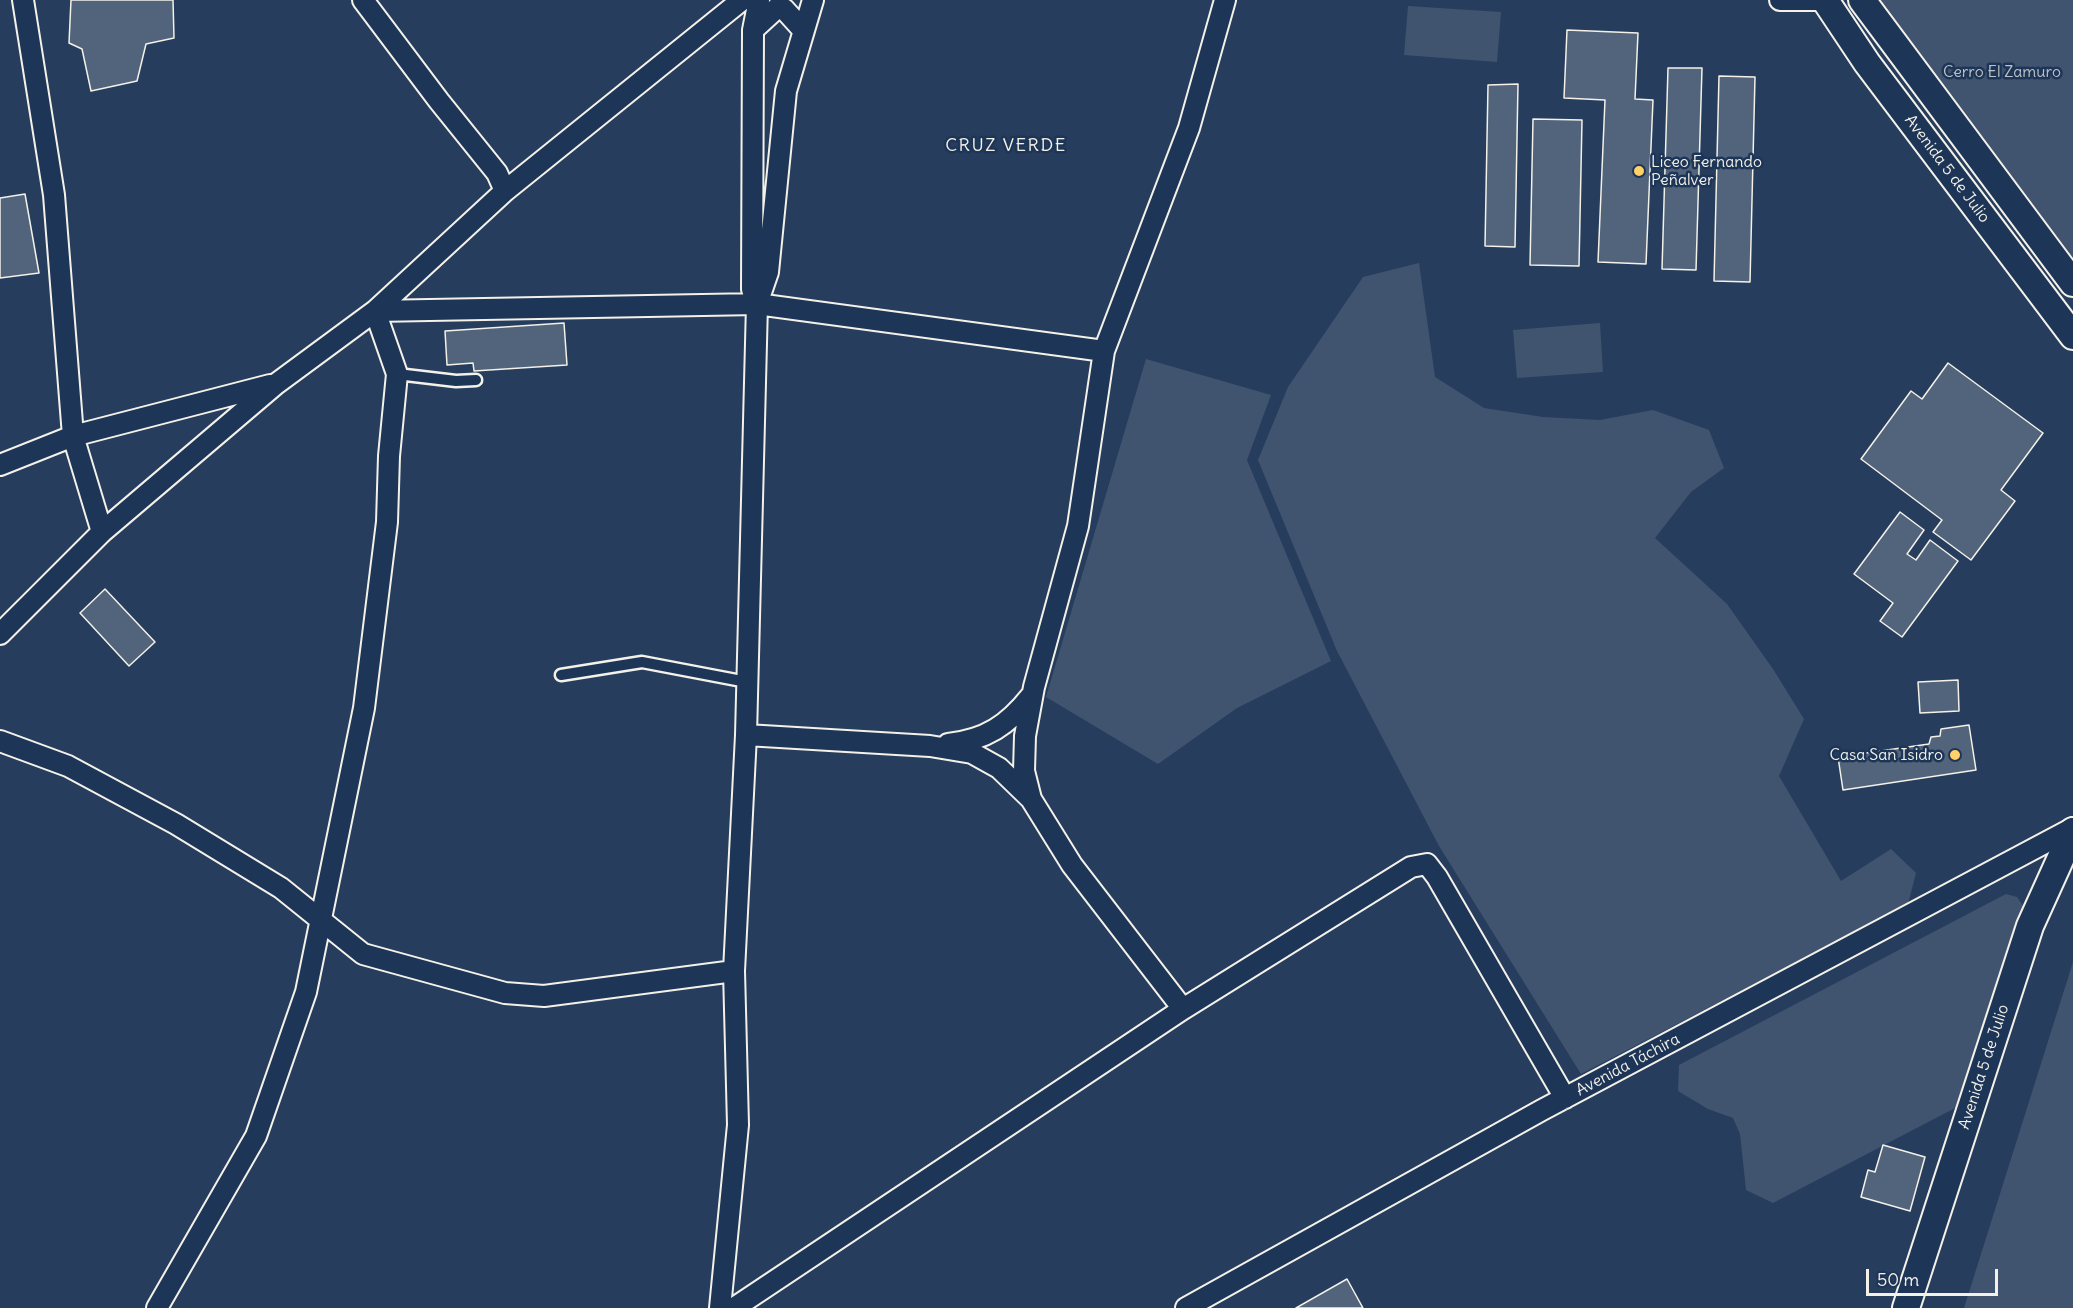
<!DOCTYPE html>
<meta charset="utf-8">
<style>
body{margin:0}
#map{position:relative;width:2073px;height:1308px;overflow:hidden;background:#263d5d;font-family:Delius,sans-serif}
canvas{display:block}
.scale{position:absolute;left:1866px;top:1269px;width:132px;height:27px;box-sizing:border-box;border:3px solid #f4f1e8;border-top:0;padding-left:8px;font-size:18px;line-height:21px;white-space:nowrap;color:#f4f1e8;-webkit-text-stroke:4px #1d3557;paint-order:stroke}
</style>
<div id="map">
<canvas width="2073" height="1308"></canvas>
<div class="scale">50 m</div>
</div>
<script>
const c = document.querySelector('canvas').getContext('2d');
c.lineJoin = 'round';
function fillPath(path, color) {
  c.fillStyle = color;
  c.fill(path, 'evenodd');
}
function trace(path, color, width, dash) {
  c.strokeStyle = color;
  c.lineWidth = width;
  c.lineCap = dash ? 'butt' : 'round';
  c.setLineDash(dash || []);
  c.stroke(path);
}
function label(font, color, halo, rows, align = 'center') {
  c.font = font + ' Delius,sans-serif';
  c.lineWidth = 5;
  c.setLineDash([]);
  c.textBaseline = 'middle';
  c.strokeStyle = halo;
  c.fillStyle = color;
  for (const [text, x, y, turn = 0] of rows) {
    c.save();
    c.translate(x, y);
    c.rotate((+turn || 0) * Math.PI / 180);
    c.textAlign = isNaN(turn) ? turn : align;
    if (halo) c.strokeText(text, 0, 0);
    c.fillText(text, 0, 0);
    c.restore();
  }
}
fillPath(new Path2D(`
 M 1866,0 L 2073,0 L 2073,266 Z
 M 1408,6 L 1501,12 L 1497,62 L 1404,55 Z
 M 1419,263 L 1435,377 L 1484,408 L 1543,417 L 1600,420 L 1653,410 L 1709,430 L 1724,468 L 1691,492 L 1655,538 L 1727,604 L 1773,669 L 1804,719 L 1779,776 L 1841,881 L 1891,849 L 1916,873 L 1908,904 L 1581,1074 L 1439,846 L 1337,651 L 1258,460 L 1288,387 L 1363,277 Z
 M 1600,323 L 1603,372 L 1517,378 L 1513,330 Z
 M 1146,359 L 1271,395 L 1247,460 L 1331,661 L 1237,708 L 1158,764 L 1046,697 Z
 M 2006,894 L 2017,897 L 2026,910 L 1985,1020 L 1974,1076 L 1957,1107 L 1773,1203 L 1746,1190 L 1740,1134 L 1733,1118 L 1708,1109 L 1678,1091 L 1679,1065 Z
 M 2073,962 L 2073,1308 L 1964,1308 Z`), '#40546f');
const building = new Path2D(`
 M 71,0 L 173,0 L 174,38 L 146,44 L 137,81 L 91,91 L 82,49 L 69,43 Z
 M 1567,30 L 1638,33 L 1635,99 L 1653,100 L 1646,264 L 1598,262 L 1605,100 L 1564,98 Z
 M 1668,68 L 1702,68 L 1696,270 L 1662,269 Z
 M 1719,76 L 1755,77 L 1750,282 L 1714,281 Z
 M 1518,84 L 1515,247 L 1485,246 L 1488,85 Z
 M 1533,119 L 1582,120 L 1579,266 L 1530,265 Z
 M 25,194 L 39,273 L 0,278 L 0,198 Z
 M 564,323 L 567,365 L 474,371 L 473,363 L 447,365 L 445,331 Z
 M 1948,363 L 2043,433 L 2001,490 L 2015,501 L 1971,560 L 1933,532 L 1942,520 L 1861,459 L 1911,391 L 1922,399 Z
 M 1900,512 L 1924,530 L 1907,554 L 1916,560 L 1930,540 L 1958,561 L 1902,637 L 1880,621 L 1893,603 L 1854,574 Z
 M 105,589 L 155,642 L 129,666 L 80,613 Z
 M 1958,680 L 1959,711 L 1920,713 L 1918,682 Z
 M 1969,725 L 1976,770 L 1843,790 L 1838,757 L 1929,744 L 1931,737 L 1940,736 L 1941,729 Z
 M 1883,1145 L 1925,1157 L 1910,1211 L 1861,1197 L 1868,1170 L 1875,1172 Z
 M 1347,1279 L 1363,1308 L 1296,1308 Z`);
fillPath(building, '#52647b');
trace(building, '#f4f1e8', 1.5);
const service = new Path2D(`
 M 397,374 L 456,381 L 476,380
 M 561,675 L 642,662 L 747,682`);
const minor = new Path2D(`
 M 23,0 L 54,195 L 73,436 L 102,532
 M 363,0 L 439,101 L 497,173 L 505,191
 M 1780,0 L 1825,0
 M 753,30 L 777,8 L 784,9 L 803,30
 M 756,302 L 752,289 L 753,30 L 759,0
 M 0,465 L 73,436 L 270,385
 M 0,634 L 102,532 L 276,384 L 375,311 L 505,191 L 742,0
 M 746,735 L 930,746 L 972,753 L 999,768 L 1031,799
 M 0,741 L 68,766 L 176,824 L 281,888 L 363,954 L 505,993 L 544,996 L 734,971
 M 948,744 C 986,740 1008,725 1031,696
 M 1183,1009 L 1072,865 L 1031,799 L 1024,771 L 1025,736 L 1034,687 L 1078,526 L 1104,351 L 1189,128 L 1225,0
 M 157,1308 L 256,1136 L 306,992 L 364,708 L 387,522 L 389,456 L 397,374 L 375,311 L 757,304 L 1104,351
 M 720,1308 L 738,1125 L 734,971 L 746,735 L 757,304 L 768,272 L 786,91 L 813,0
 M 734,1308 L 1183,1009 L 1411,867 L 1427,864 L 1437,877 L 1565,1098
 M 1186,1308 L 1542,1110 L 2073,828`);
const tertiary = new Path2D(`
 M 1825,0 L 1867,63 L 2073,336
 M 1862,0 L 2073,283
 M 1906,1308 L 2030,926 L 2073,831`);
trace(service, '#f4f1e8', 15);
trace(minor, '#f4f1e8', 24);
trace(tertiary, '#f4f1e8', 30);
trace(service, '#1d3557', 10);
trace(minor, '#1d3557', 20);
trace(tertiary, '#1d3557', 26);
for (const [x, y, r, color] of [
 [1639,171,6,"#ffd166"],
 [1955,755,6,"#ffd166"]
]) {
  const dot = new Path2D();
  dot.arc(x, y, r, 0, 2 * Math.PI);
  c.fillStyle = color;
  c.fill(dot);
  trace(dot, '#1d3557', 2);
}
label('16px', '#bec2c4', '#1d3557', [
 ["Cerro El Zamuro",2002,72]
]);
label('16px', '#f4f1e8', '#1d3557', [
 ["Liceo Fernando",1651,162],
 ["Peñalver",1651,180],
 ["Casa San Isidro",1943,755,"right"]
], 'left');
label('16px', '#f4f1e8', '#1d3557', [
 ["Avenida 5 de Julio",1947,169,53],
 ["Avenida Táchira",1628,1065,-28],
 ["Avenida 5 de Julio",1984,1067,-72]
]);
c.letterSpacing = '1.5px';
label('18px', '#f4f1e8', '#1d3557', [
 ["CRUZ VERDE",1006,146]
]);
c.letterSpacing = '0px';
</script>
